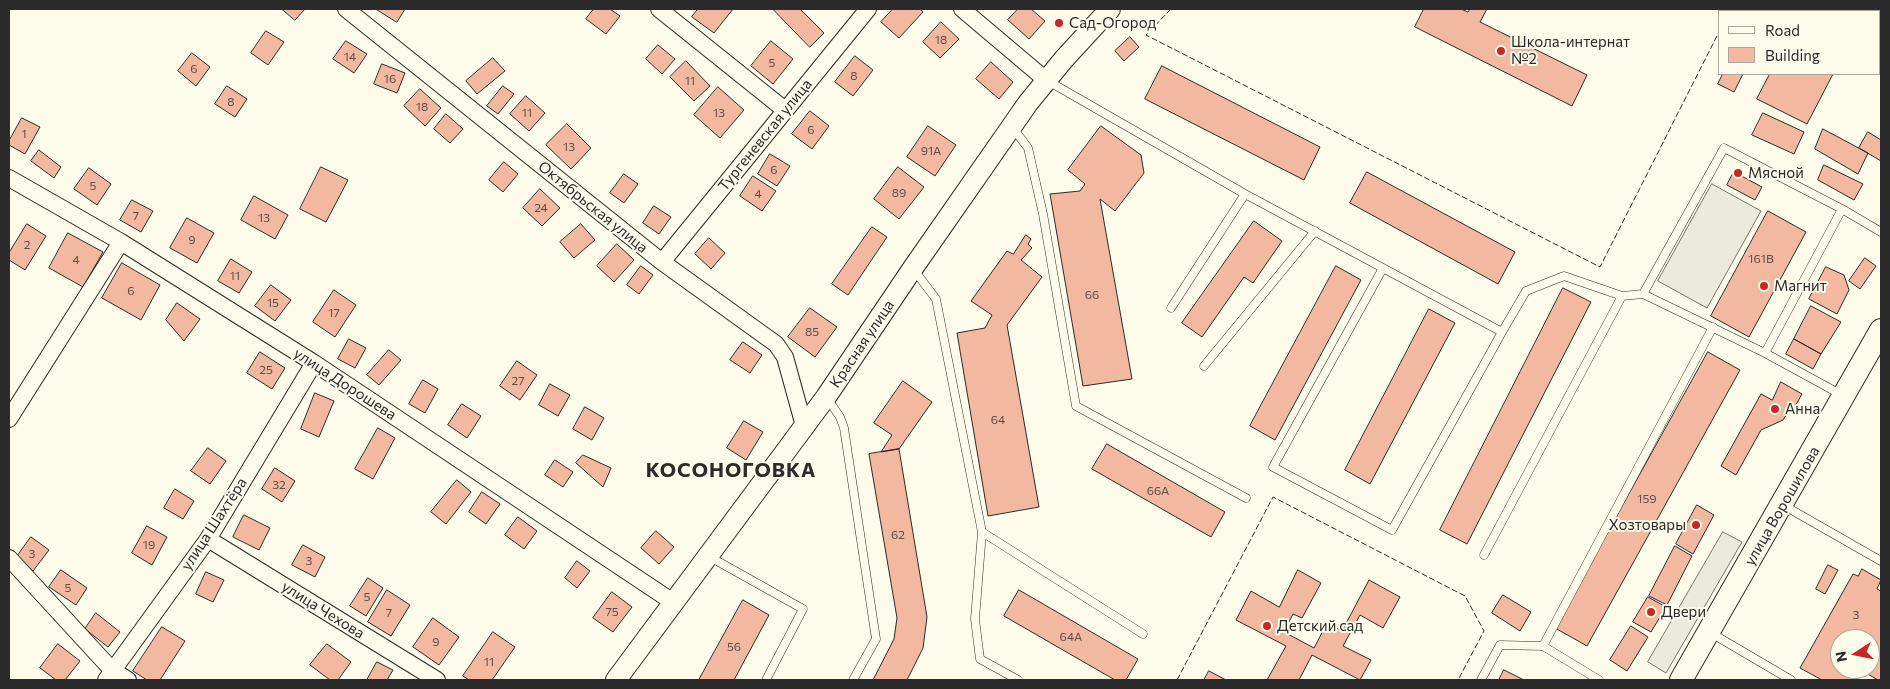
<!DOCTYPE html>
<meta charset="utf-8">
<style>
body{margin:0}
#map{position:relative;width:1890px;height:689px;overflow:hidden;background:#fdfbea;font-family:Commissioner,sans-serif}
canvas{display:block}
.frame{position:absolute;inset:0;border:10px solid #2b2b2b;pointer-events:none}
.legend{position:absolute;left:1718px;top:10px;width:162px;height:65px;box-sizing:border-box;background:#fdfbea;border:1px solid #a9a89e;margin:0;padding:6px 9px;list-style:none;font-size:15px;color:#2b2b2b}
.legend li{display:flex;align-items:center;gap:10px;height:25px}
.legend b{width:25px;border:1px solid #a9a89e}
.north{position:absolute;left:1830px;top:629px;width:50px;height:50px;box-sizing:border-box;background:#fdfbea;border:1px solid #a9a89e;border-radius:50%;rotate:259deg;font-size:14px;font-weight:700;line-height:20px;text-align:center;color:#2b2b2b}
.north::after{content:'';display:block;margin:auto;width:18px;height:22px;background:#c62828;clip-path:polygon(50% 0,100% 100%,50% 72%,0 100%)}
</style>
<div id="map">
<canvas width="1890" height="689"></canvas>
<div class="frame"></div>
<ul class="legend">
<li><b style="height:6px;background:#fdfbea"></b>Road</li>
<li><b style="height:14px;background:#f2b8a0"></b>Building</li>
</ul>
<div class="north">N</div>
</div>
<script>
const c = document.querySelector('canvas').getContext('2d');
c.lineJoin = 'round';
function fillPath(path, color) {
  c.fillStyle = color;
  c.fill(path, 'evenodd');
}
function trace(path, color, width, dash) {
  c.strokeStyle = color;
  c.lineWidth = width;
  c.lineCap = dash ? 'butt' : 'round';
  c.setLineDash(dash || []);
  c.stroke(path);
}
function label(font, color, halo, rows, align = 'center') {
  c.font = font + ' Commissioner,sans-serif';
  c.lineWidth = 4;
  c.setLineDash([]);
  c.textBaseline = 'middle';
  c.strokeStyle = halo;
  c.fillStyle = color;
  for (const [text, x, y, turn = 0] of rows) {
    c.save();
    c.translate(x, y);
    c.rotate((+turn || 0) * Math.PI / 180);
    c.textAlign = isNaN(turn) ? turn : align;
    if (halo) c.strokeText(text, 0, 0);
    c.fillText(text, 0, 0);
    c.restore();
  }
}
const parking = new Path2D(`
 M 1712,184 L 1761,211 L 1707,308 L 1658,281 Z
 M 1723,532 L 1742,542 L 1666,673 L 1648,662 Z`);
fillPath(parking, '#eceadb');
trace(parking, '#74746e', 1);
const building = new Path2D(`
 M 282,9 L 305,9 L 295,20 Z
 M 376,9 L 405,9 L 397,22 Z
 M 594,9 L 610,9 L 620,16 L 606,34 L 586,19 Z
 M 698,9 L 733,9 L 714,33 L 692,17 Z
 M 773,9 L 800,9 L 824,33 L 810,47 Z
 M 893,9 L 920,9 L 923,12 L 899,38 L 881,22 Z
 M 1018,9 L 1031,9 L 1045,21 L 1029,39 L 1008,20 Z
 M 1424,9 L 1461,9 L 1468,12 L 1470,9 L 1487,9 L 1480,22 L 1587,75 L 1572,106 L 1415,27 Z
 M 1725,9 L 1776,9 L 1775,11 L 1724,11 Z
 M 941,22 L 959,39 L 940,58 L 923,42 Z
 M 266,31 L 284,42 L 268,65 L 251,53 Z
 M 1130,37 L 1139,47 L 1124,61 L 1115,51 Z
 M 346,41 L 367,54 L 354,73 L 333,59 Z
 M 771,41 L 793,59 L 773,84 L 751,66 Z
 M 658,45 L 675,59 L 662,74 L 646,59 Z
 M 192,53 L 210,67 L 196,86 L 178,71 Z
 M 855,56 L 873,70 L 853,96 L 835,82 Z
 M 493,58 L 505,71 L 477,94 L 466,81 Z
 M 686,61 L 710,86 L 694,101 L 670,77 Z
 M 991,62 L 1013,82 L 999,99 L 976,79 Z
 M 382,64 L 405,73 L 397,93 L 374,84 Z
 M 1162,66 L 1320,147 L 1304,180 L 1145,99 Z
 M 1723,74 L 1743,74 L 1734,92 L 1718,84 Z
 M 1770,74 L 1833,74 L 1807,124 L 1757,99 Z
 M 227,86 L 247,99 L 235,117 L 215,104 Z
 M 503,86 L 514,94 L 498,114 L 487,106 Z
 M 718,87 L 744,110 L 720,138 L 694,115 Z
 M 420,89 L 441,108 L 425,126 L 404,106 Z
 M 526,96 L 545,113 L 529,131 L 510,114 Z
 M 810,111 L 829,126 L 812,149 L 792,134 Z
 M 1763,113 L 1804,132 L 1794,154 L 1752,135 Z
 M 446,114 L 463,129 L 450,143 L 434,129 Z
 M 22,118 L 40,127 L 25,154 L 9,145 L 9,141 Z
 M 567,124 L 591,148 L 571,169 L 546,145 Z
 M 928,126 L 956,145 L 935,176 L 907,157 Z
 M 1101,126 L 1141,155 L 1144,173 L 1115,211 L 1100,199 L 1132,379 L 1083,386 L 1050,194 L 1080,191 L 1085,184 L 1068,170 Z
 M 1823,129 L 1868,153 L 1858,174 L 1815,149 Z
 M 1868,132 L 1881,140 L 1881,161 L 1859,148 Z
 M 39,150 L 61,167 L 54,178 L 31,161 Z
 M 770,154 L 790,166 L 777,186 L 758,174 Z
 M 504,162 L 518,174 L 503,192 L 489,180 Z
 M 1824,165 L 1863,184 L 1854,200 L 1818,180 Z
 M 321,167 L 348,180 L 326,222 L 300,209 Z
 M 898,167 L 924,187 L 899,219 L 874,199 Z
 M 89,168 L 111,184 L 97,205 L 74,189 Z
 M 1367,172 L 1515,252 L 1498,284 L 1350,203 Z
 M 1734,172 L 1762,187 L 1755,200 L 1727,185 Z
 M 624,174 L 638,184 L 624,203 L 610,193 Z
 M 753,176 L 776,191 L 762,211 L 740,196 Z
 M 540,189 L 560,208 L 542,226 L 523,208 Z
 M 254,196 L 288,215 L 275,239 L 241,220 Z
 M 132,200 L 153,211 L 141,232 L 120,220 Z
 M 654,206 L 671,217 L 659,234 L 643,223 Z
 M 1768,211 L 1806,232 L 1749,337 L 1711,316 Z
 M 187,218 L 214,233 L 197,263 L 170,248 Z
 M 1254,221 L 1282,241 L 1253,283 L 1244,277 L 1202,337 L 1182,323 Z
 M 27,224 L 46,236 L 25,270 L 9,260 L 9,253 Z
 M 581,224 L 595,240 L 574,258 L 560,242 Z
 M 872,227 L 887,237 L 848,295 L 832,284 Z
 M 68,233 L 103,252 L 83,287 L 49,268 Z
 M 1026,235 L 1031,239 L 1028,244 L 1032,248 L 1021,260 L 1042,277 L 1007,325 L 1039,507 L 988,516 L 957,333 L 985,328 L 992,315 L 971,301 L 1007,251 L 1013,254 Z
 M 709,238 L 725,253 L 711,269 L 695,254 Z
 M 617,244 L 634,260 L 614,282 L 597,266 Z
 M 1865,258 L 1876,266 L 1860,289 L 1849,281 Z
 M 231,259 L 252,272 L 239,293 L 218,281 Z
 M 122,263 L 160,285 L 141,320 L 102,298 Z
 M 641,266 L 653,275 L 639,294 L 627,285 Z
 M 1336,266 L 1361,280 L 1275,440 L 1250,426 Z
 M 1826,267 L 1844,275 L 1849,290 L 1837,314 L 1809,299 Z
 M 271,285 L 291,300 L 275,321 L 255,306 Z
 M 1563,288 L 1591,302 L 1467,544 L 1440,530 Z
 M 334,290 L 356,305 L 335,337 L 313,322 Z
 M 177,303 L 200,319 L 184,341 L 166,320 Z
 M 1811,306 L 1841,322 L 1821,354 L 1794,339 Z
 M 810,308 L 837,327 L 815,357 L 788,337 Z
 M 1429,309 L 1455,323 L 1370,484 L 1345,470 Z
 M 349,339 L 366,348 L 355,368 L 338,359 Z
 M 1794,339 L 1821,354 L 1813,369 L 1786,354 Z
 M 743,342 L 762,355 L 750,373 L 730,360 Z
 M 389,350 L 401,360 L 379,385 L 367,375 Z
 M 260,352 L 285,368 L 272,389 L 247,373 Z
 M 1708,352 L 1740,370 L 1587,646 L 1555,628 Z
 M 517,361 L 537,375 L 520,400 L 500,386 Z
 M 423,380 L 438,389 L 425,413 L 409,404 Z
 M 903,381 L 932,402 L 899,449 L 881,452 L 892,435 L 874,423 Z
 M 1781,382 L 1802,394 L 1792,412 L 1788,412 L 1783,420 L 1761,430 L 1736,475 L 1721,466 L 1761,394 L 1772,400 Z
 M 550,384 L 570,395 L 558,416 L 539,405 Z
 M 315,393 L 334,401 L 319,437 L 301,429 Z
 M 462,404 L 481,416 L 467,438 L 448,425 Z
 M 585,407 L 604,418 L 592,440 L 573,429 Z
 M 744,421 L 763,432 L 746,460 L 727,448 Z
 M 378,428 L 395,438 L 373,479 L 355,469 Z
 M 1107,444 L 1225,512 L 1211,537 L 1092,469 Z
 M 208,448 L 226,461 L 210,484 L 191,471 Z
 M 899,449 L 927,617 L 923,648 L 907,680 L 873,680 L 894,639 L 897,618 L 869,454 Z
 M 583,455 L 611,468 L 603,487 L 576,463 Z
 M 555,460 L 573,472 L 563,487 L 545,475 Z
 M 275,468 L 295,481 L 282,502 L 262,489 Z
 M 457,480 L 471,492 L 446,524 L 431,512 Z
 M 175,489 L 194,501 L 183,519 L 164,508 Z
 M 482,492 L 500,504 L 486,524 L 469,512 Z
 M 1697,505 L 1714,515 L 1693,554 L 1676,544 Z
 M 244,515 L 270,528 L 259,550 L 233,537 Z
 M 518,517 L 537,531 L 524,549 L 505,535 Z
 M 147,526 L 167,537 L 152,565 L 132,553 Z
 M 656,531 L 674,547 L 659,564 L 641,548 Z
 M 31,537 L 49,550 L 33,571 L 16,558 Z
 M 303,545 L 325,557 L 315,577 L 292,565 Z
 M 1675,546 L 1692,556 L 1667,605 L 1649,596 Z
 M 577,561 L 590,571 L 577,588 L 565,578 Z
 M 1828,565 L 1838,570 L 1825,594 L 1816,589 Z
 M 1862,569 L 1881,580 L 1877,589 L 1881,591 L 1881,680 L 1878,680 L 1859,669 L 1853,680 L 1822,680 L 1800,668 L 1853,574 L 1858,576 ZM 1840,639 L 1870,639 L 1870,669 L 1840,669 Z
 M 61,570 L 87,588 L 76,605 L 49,587 Z
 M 1298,570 L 1321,583 L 1302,618 L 1293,614 L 1284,632 L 1314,648 L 1327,623 L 1342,631 L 1369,580 L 1400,597 L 1383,628 L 1360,615 L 1343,646 L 1371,660 L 1360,680 L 1312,655 L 1299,680 L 1267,680 L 1286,646 L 1236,620 L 1251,591 L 1279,607 Z
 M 206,572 L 224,580 L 213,602 L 196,594 Z
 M 368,578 L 383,588 L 366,616 L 350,606 Z
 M 387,590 L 410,605 L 391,636 L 368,622 Z
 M 1019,590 L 1138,659 L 1126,680 L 1115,680 L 1004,616 Z
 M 612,592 L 632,607 L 613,632 L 593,618 Z
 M 1503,595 L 1531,612 L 1520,631 L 1492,613 Z
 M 1648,597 L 1666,607 L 1651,632 L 1633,622 Z
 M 743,600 L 769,615 L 734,680 L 699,680 Z
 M 96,613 L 120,632 L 108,647 L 85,629 Z
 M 433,618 L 459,637 L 439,665 L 413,647 Z
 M 1631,626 L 1648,637 L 1627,671 L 1610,660 Z
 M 162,627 L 185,641 L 160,680 L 147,680 L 133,671 Z
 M 493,632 L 515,647 L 492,680 L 469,680 L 463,676 Z
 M 58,644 L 80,661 L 65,680 L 56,680 L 40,668 Z
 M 327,644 L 351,662 L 338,680 L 330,680 L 310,665 Z
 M 377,662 L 393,670 L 387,680 L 367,680 Z
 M 1504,670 L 1524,680 L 1499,680 Z
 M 1209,671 L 1226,680 L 1204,680 Z`);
fillPath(building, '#f2b8a0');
trace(building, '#2b2b2b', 1);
const service = new Path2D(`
 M 1048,81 L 1245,194 L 1502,332 L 1526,291 L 1564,276 L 1622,296 L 1643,294 L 1765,353 L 1842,395
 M 1013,128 L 1028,148 L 1043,214 L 1076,406 L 1246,498
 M 1383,268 L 1273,467 L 1392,530 L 1502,332
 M 914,270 L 936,299 L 982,532 L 1143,634
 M 1643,294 L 1724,148 L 1842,209
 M 1171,308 L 1245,194
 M 1765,353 L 1842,209 L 1881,232
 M 1204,366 L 1315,231
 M 827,398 L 840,417 L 844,428 L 876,639 L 853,680
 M 1783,505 L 1881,561
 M 982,532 L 975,619 L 980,659 L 1018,680
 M 1484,555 L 1622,296
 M 710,557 L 803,609 L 766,680
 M 1711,633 L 1791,680
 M 1481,680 L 1500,645 L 1543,646
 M 1599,680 L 1543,646 L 1713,327`);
const minor = new Path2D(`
 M 346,9 L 662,262 L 776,344 L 785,357 L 804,426
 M 659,9 L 785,110
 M 962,9 L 1046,80
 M 9,178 L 121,242 L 314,363 L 673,602
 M 662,262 L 868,9
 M 9,419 L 121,242
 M 208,539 L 437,680
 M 9,558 L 112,670 L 128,680
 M 106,680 L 208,539 L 314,363`);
const tertiary = new Path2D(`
 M 616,680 L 826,397 L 913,268 L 1028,103 L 1064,59 L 1110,9`);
const secondary = new Path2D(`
 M 1681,680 L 1881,330`);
trace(service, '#2b2b2b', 9);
trace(minor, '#2b2b2b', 18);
trace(tertiary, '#2b2b2b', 22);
trace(secondary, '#2b2b2b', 24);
trace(service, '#fdfbea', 8);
trace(minor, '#fdfbea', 16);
trace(tertiary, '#fdfbea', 20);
trace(secondary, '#fdfbea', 22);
trace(new Path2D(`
 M 1171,9 L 1146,35 L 1600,267 L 1719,32
 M 1177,680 L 1273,497 L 1465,596 L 1484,631 L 1458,680`), '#2b2b2b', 1, [6, 2.5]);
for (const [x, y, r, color] of [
 [1059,23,5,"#c62828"],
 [1501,51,5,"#c62828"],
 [1738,173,5,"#c62828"],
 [1764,286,5,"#c62828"],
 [1775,409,5,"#c62828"],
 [1696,525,5,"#c62828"],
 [1651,612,5,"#c62828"],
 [1267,626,5,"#c62828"]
]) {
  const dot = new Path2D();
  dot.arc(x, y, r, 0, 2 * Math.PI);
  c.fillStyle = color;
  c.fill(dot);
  trace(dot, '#fdfbea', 2);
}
label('12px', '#5d4e48', null, [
 ["18",941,40],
 ["14",350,57],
 ["5",772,63],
 ["6",194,69],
 ["8",854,76],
 ["16",390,79],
 ["11",690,81],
 ["8",231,102],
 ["18",422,107],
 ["11",527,113],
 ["13",719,113],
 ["6",811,130],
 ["1",24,134],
 ["13",569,147],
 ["91А",931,151],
 ["6",774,170],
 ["5",93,186],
 ["89",899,193],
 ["4",758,194],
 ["24",541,208],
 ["7",136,216],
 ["13",264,218],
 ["9",192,240],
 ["2",27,245],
 ["161В",1761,259],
 ["4",76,260],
 ["11",235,276],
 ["6",131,291],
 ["66",1092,295],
 ["15",273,303],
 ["17",334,313],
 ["85",812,332],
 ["25",266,370],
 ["27",518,381],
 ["64",998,420],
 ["32",279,485],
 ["66А",1158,491],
 ["159",1647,499],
 ["62",898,535],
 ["19",149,545],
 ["3",32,554],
 ["3",309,561],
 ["5",68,588],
 ["5",367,597],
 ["75",612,612],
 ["7",389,613],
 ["3",1856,615],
 ["64А",1071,637],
 ["9",436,642],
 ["56",734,647],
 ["11",489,662]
]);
label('15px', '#2b2b2b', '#fdfbea', [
 ["Сад-Огород",1069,23],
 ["Школа-интернат",1511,42],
 ["№2",1511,59],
 ["Мясной",1748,173],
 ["Магнит",1774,286],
 ["Анна",1785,409],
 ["Хозтовары",1686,525,"right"],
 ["Двери",1661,612],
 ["Детский сад",1277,626]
], 'left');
label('15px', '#2b2b2b', '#fdfbea', [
 ["Тургеневская улица",765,135,-51],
 ["Октябрьская улица",593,207,39],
 ["Красная улица",862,344,-56],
 ["улица Дорошева",345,384,33],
 ["улица Ворошилова",1782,506,-60],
 ["улица Шахтёра",214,524,-57],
 ["улица Чехова",323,610,32]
]);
c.letterSpacing = '1px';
label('bold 20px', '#2b2b2b', '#fdfbea', [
 ["КОСОНОГОВКА",731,470]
]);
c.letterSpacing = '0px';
</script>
